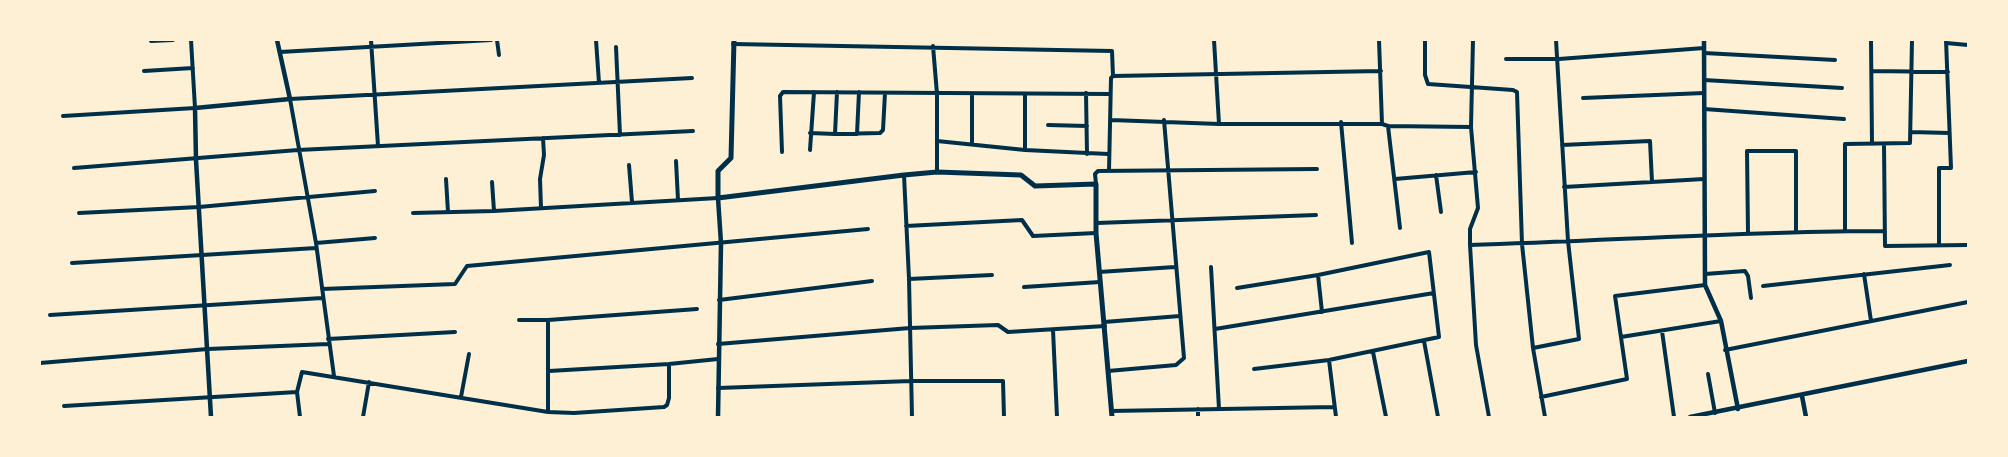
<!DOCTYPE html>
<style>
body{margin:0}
#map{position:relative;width:2008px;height:457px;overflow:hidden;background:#fdf0d5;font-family:"Source Sans 3",sans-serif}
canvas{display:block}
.frame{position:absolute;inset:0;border:41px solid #fdf0d5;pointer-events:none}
</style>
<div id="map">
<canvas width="2008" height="457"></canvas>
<div class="frame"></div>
</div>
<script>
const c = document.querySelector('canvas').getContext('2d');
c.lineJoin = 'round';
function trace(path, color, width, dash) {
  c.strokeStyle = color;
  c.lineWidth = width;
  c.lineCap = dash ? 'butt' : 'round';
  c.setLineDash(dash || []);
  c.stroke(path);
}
trace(new Path2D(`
 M 371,40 L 378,146
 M 497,40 L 499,55
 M 596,40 L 599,83
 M 1214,40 L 1219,124
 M 1379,40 L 1382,124
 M 1425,40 L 1425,75 L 1428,84 L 1513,90 L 1517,92 L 1522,244 L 1533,348 L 1545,417
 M 1473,40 L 1471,127 L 1478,208 L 1470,229 L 1470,245 L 1476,345 L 1489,417
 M 1871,40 L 1872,144
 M 151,41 L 173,40
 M 1946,43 L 1968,45
 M 733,44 L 1112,51 L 1113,76 L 1111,78 L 1109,171
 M 933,46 L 937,94 L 937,172
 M 616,47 L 620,135
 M 280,52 L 491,40
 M 1704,53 L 1835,60
 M 1506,59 L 1559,59 L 1704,48
 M 144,71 L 193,68
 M 1872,71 L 1948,72
 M 1113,76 L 1381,71
 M 1704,80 L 1842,88
 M 837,92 L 835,134 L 880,133 L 883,130 L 885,93
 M 1086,93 L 1087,154
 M 972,94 L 972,144
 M 1025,95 L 1025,150
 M 1583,98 L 1704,93
 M 1704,109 L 1844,119
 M 63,116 L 195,108 L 191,40
 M 1111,120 L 1219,124 L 1382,124 L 1388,126 L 1400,228
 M 1341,122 L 1352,243
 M 1048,125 L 1087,126
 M 1388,126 L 1471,127
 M 1911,132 L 1949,133
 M 810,133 L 835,134
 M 857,134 L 859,92
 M 937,141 L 1025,150 L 1108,154
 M 1884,144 L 1885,246 L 1968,245
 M 1562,145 L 1650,141 L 1652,182
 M 810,150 L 814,92
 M 782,152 L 780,96 L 783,92 L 1110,94
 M 676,161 L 678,200
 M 629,165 L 632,202
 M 74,168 L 298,150 L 693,131
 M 904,175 L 909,279 L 912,417
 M 1436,175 L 1441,212
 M 446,179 L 448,212
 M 1395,179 L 1476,172
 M 492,182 L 494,211
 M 1096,184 L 1095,174 L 1098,171 L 1317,169
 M 1564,187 L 1704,179
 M 541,208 L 540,179 L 544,155 L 543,138
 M 79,213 L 199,207 L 375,191
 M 413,213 L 494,211 L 718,198
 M 1097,223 L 1316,215
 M 906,226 L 1022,220 L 1033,236 L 1096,233
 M 1845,231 L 1845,144 L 1910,143 L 1912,40
 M 1748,233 L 1747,151 L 1796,151 L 1796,230
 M 316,243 L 375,238
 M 1939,244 L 1939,168 L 1951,168 L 1946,40
 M 1470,245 C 1608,241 1746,231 1885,231
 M 72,263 L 316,248
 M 1211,267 L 1219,409
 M 1099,272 L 1175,267
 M 1705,274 L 1745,271 L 1748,276 L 1751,298
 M 1864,274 L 1871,321
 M 1318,275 L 1322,312
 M 909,279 L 992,275
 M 1763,286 L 1950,265
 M 1024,287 L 1100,282
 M 1237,288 L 1318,275 L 1429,252 L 1439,337 L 1329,360 L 1254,369
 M 322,289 L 455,284 L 467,266 L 868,229
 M 719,300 L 872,281
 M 50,315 L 322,298
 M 519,320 L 548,320
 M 1104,322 L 1180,316
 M 1215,329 L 1434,293
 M 1053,330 L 1057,417
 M 1662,331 L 1674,417
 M 1621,337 L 1721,321
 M 328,339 L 455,332
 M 1424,341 L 1438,417
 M 718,344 L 910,328 L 998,325 L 1008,332 L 1105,326
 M 1533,348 L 1579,339 L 1568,241 L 1556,40
 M 1725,350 L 1968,302
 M 1373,352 L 1386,417
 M 1329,360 L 1336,417
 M 40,363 L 208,349 L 328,344
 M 549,371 L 669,364
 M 1108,371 L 1176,365 L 1184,358 L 1164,120
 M 1708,374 L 1715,413
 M 334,376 L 316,243 L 290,99 L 692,78
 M 718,388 L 911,381 L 1003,381 L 1004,417
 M 461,397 L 469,354
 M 1541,397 L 1627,379 L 1615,296 L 1705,285
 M 64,406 L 297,392
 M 1198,409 L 1198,417
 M 1111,411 L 1334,407
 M 548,412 L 548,320 L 697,309
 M 300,417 L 297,392 L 302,372 L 548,412 L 574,413 L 664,407 L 667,405 L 669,398 L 669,364 L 718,359
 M 363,417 L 369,382`), '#003049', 4);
trace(new Path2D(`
 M 1704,40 L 1705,285 L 1721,321 L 1738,409
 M 1802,396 L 1806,417
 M 211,417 L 196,160 L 195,108 L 290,99 L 277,40
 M 718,417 L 721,243 L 718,198
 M 1690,417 L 1968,361`), '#003049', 4.5);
trace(new Path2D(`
 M 734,40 L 731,158 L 718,171 L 718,198 L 904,175 L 937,172 L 1021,175 L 1035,186 L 1096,184 L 1096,233 L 1112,417`), '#003049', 5);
</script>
